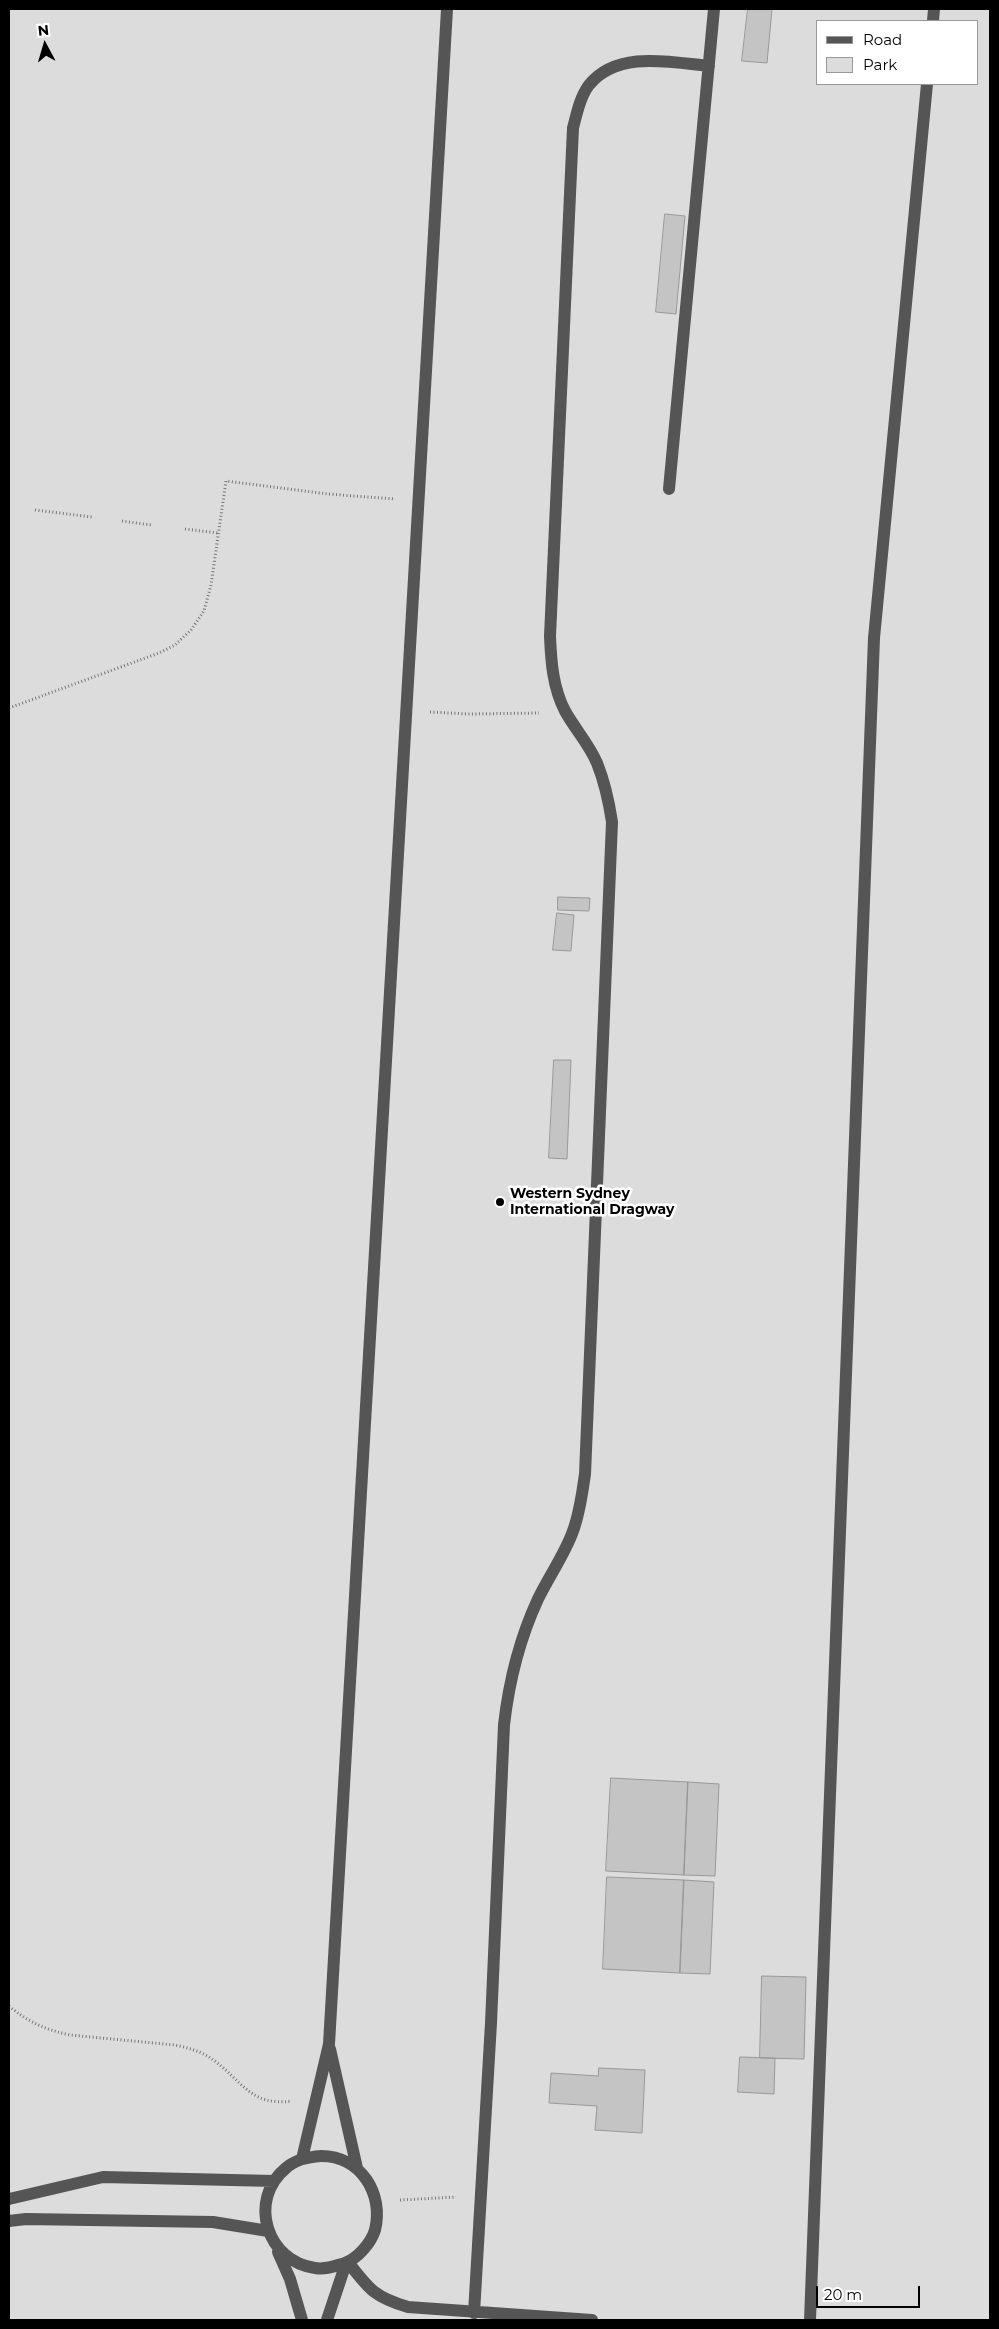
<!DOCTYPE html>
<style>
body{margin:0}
#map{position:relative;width:999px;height:2329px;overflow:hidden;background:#fff;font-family:Montserrat,sans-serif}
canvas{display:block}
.frame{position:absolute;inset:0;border:10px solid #000;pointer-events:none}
.legend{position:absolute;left:816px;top:20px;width:162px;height:65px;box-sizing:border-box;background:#fff;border:1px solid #999;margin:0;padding:6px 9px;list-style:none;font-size:15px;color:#000}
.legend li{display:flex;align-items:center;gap:10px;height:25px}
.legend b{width:25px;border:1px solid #999}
.north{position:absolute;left:20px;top:20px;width:50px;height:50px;-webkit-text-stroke:4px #fff;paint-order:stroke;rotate:354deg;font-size:14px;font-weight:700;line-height:20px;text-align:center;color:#000}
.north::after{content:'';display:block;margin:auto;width:18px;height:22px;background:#000;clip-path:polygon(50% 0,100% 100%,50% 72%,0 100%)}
.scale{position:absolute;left:816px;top:2286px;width:104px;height:22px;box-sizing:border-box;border:2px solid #000;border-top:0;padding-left:6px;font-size:15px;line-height:18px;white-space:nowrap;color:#000;-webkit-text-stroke:4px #fff;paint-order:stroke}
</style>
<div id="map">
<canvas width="999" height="2329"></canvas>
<div class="frame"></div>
<ul class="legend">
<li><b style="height:6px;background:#555"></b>Road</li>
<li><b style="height:14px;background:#dcdcdc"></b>Park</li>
</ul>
<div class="north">N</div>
<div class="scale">20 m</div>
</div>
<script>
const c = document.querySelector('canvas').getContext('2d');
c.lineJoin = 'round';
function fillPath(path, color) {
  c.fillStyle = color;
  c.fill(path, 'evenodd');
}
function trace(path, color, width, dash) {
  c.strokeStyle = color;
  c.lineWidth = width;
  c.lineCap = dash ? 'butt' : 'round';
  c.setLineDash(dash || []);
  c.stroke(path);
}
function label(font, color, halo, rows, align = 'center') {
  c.font = font + ' Montserrat,sans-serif';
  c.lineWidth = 5;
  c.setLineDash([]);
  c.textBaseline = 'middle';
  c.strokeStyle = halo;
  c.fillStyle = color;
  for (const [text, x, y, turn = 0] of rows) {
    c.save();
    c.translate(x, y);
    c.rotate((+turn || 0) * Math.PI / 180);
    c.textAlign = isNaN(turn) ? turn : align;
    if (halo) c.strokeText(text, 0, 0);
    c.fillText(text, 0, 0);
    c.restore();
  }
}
fillPath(new Path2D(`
 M 9,9 L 990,9 L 990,2320 L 9,2320 ZM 818,21 L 978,21 L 978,84 L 818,84 Z`), '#dcdcdc');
const building = new Path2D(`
 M 748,9 L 772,9 L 767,63 L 742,61 Z
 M 665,214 L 685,216 L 676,314 L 656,312 Z
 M 558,897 L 590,898 L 589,911 L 558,910 Z
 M 557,913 L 574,915 L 571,951 L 553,950 Z
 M 554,1060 L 571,1060 L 567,1159 L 549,1158 Z
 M 611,1778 L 688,1782 L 684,1875 L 606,1871 Z
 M 688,1782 L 719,1784 L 715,1876 L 684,1875 Z
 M 607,1877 L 684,1880 L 680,1973 L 603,1969 Z
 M 684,1880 L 714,1882 L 710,1974 L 680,1973 Z
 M 762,1976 L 806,1977 L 804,2059 L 760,2058 Z
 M 740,2057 L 775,2058 L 774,2094 L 738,2092 Z
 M 599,2068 L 645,2070 L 642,2133 L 595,2130 L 597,2106 L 549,2103 L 551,2073 L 598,2076 Z`);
fillPath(building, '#c4c4c4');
trace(building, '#999', 1);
trace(new Path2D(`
 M 35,510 L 92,517
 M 122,521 L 151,525
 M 185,529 L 218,533
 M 9,708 L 159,653 L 175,645 L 191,630 L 204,611 L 211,585 L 226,481 L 328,494 L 395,499
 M 430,712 L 468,714 L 539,713
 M 9,2006 C 28,2022 46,2030 70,2035 L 175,2045 C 188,2048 201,2051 212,2059 C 241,2079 250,2107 292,2101
 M 400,2200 L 456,2197`), '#777', 3, [1, 2.5]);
trace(new Path2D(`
 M 933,21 L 934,9
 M 669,489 L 714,9
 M 330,2049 L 357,2168
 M 302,2159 C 308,2158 315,2156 321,2156 C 361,2156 384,2194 375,2230 C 371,2243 358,2258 345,2263 C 335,2266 326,2270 315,2268 C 267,2262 247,2200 286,2168 C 290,2164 297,2161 302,2159 L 329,2044 L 447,9
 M 9,2199 L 103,2177 L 274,2181
 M 9,2221 L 26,2219 L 213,2222 L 268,2231
 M 278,2252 L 290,2279 L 302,2320
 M 348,2262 C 369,2289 374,2297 408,2307 L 592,2320
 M 474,2313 L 491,2023 L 504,1725 C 509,1681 519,1640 538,1599 C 549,1576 565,1554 573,1531 C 580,1512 582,1494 585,1474 L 612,822 C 609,802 605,783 597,763 C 589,744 575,729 565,711 C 553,688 551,662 550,636 L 573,128 C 577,113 580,97 589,85 C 617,50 670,62 709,66
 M 327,2320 L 346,2263
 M 810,2320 L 874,638 L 927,84`), '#555', 12);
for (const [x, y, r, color] of [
 [500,1202,5,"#000"]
]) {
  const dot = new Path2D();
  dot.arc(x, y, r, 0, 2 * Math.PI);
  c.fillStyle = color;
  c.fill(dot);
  trace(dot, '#fff', 2);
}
label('bold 14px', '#000', '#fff', [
 ["Western Sydney",510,1194],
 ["International Dragway",510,1210]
], 'left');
</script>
